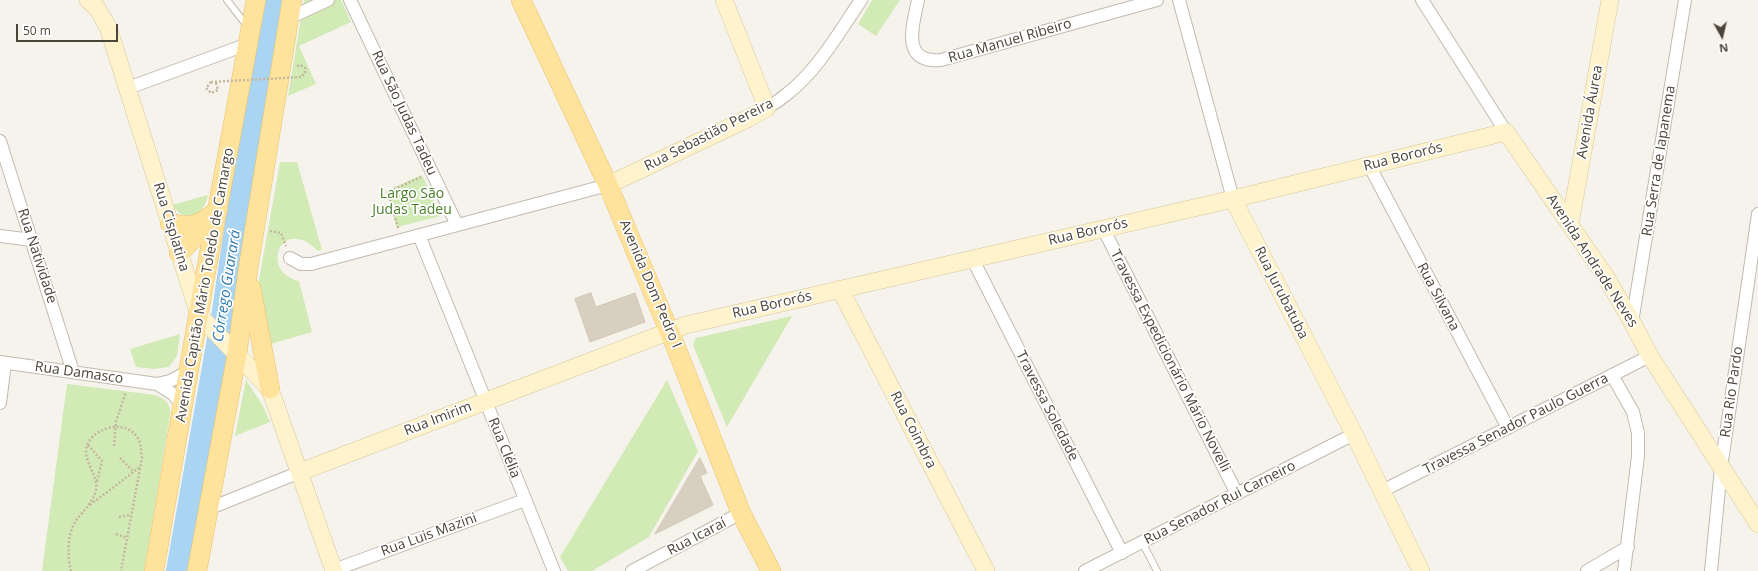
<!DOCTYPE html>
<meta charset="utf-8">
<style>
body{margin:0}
#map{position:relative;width:1758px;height:571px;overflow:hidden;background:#f6f3ec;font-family:"Open Sans",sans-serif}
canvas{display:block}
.north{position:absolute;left:1702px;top:16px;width:40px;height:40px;-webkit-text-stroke:3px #fff;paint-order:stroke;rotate:172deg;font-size:11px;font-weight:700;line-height:16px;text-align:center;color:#4b4439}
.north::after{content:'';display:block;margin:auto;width:14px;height:18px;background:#4b4439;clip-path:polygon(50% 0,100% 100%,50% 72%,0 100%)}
.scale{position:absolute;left:16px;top:24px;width:102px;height:18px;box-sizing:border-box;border:2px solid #4b4439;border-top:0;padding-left:5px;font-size:12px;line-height:14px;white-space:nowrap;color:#4b4439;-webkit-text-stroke:3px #fff;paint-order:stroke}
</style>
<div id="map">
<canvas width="1758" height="571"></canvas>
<div class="north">N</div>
<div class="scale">50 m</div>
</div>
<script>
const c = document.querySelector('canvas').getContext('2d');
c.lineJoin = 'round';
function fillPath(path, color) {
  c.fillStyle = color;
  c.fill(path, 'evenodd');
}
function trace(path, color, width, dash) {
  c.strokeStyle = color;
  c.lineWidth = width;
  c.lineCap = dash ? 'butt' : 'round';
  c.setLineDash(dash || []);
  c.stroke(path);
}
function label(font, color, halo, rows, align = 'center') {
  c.font = font + ' "Open Sans",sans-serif';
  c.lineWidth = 3.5;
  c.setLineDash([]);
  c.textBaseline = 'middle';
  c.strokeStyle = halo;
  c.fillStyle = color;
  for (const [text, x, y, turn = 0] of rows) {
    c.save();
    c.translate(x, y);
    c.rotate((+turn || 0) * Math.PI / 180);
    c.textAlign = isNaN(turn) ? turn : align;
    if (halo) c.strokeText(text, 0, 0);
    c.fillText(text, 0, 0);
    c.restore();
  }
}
fillPath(new Path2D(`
 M 304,0 L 341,0 L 351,22 L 299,46 L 316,84 L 288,96 Z
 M 872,0 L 900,0 L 876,36 L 858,24 Z
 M 280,162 L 297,162 L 322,250 L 318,251 C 282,214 258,271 299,281 L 312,332 L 267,345 L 259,293 L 259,280 Z
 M 422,175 L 441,216 L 397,227 L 386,191 Z
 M 208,195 C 205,210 196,219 180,214 L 172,205 Z
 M 792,316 L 727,427 L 693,345 L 696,338 Z
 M 180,334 L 177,356 L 169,367 L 154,369 L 136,367 L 130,349 Z
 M 246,380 L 263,406 L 270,422 L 235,436 Z
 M 667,380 L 698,451 L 649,537 L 592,571 L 568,571 L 560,557 Z
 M 67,384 L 155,395 C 165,399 172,404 170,416 L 144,571 L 42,571 Z`), '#d2eab5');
trace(new Path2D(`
 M 178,571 L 224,311 L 270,0`), '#a9d4f2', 24);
const building = new Path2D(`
 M 591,293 L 596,307 L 635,293 L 645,322 L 590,342 L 575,299 Z
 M 700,458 L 707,473 L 700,476 L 713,505 L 655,534 Z`);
fillPath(building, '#d8cfc1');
trace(building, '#d3c7b4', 1);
const lane = new Path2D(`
 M 227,0 L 247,26
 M 1142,542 L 1157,571`);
const street = new Path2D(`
 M 350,0 L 457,225
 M 918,0 C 913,25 900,63 941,60 L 1157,0
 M 1179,0 L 1233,199
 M 1422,0 L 1506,132
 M 289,18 L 328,0
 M 128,88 L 248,44
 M 767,108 C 774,104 781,99 787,94 C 818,70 839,32 861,0
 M 0,141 L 73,372
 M 1369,165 L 1508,428
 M 1103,228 L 1237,494
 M 419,235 L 554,571
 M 0,236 L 32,240
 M 290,258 L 301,264 L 311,264 L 608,185
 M 972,258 L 1122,553
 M 1632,322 L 1685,0
 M 0,362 L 157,384 L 170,381 L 189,371
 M 1612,375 L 1633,412 L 1638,433 L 1638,456 L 1624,571
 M 157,384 L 173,394 L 184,407
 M 0,403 L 5,363
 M 1382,491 L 1650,356
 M 208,509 L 300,472
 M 334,570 L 525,500
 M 632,571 L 741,513
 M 1085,571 L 1354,434
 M 1587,571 L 1628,547
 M 1711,571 L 1721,468 L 1758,214`);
const secondary = new Path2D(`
 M 88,0 L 97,8 L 108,27 L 199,315 L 270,389 L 334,571
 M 608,185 L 749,118 L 767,108 L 724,0
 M 1233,199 L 1354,434 L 1421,571
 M 1570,224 L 1610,0
 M 840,289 L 986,571
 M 300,472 L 686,325 L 1233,199 L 1506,132 L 1606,277 L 1632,322 L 1650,356 L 1758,524`);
const primary = new Path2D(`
 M 521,0 L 608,185 L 677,350 L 741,513 L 771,571
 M 170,223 C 194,229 199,225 218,210
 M 179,253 L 211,221
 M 251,288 L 270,389
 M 154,571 L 204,282 L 256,0
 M 197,571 L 237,354 L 248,269 L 292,0`);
trace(lane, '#c2bbae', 8);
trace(street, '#c2bbae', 14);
trace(secondary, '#d6c79b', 18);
trace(primary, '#e6c16a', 20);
trace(new Path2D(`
 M 297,66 L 300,65 L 305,68 L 305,73 L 301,77
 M 211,82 L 206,88 L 211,93 L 218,90 L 216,83
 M 398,228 L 388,192 L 421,177
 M 270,231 L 281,233 L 286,246
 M 88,445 L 102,461 L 97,482
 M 114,446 L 116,421 L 126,392
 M 120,458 L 134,472
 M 90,505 L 140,467
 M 119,517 L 131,515
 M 116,534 L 127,538
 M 71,571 C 67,555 67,531 78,518 C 85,509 93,502 96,490 C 99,474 80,459 88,443 C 97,426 126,420 137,437 C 141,443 141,450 142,458 L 121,571`), '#c4b79f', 2.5, [2, 2]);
trace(lane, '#fff', 6);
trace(street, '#fff', 12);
trace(secondary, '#fff3cd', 17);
trace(primary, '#ffe39c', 19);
trace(new Path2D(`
 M 211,82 L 301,77`), '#c4b79f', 2.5, [2, 2]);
label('14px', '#4b4439', '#fff', [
 ["Rua Manuel Ribeiro",1010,41,-16],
 ["Avenida Áurea",1590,112,-80],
 ["Rua São Judas Tadeu",404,113,65],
 ["Rua Sebastião Pereira",709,135,-27],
 ["Rua Bororós",1403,157,-14],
 ["Rua Serra de Iapanema",1659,161,-81],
 ["Rua Cisplatina",171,227,73],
 ["Rua Bororós",1088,232,-13],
 ["Rua Natividade",37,256,72],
 ["Avenida Andrade Neves",1592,261,57],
 ["Avenida Dom Pedro I",650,284,67],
 ["Avenida Capitão Mário Toledo de Camargo",205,285,-80],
 ["Rua Jurubatuba",1281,293,63],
 ["Rua Silvana",1438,297,62],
 ["Rua Bororós",772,305,-13],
 ["Travessa Expedicionário Mário Novelli",1170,361,63],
 ["Rua Damasco",79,373,8],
 ["Rua Rio Pardo",1732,392,-82],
 ["Travessa Soledade",1047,406,63],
 ["Rua Imirim",438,419,-21],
 ["Travessa Senador Paulo Guerra",1516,424,-27],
 ["Rua Coimbra",913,430,63],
 ["Rua Clélia",504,448,68],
 ["Rua Senador Rui Carneiro",1220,503,-27],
 ["Rua Luis Mazini",429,535,-20],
 ["Rua Icaraí",697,537,-28]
]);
label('14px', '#4a7f2a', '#fff', [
 ["Largo São",412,194],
 ["Judas Tadeu",412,210]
]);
label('italic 15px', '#2e7ab2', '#fff', [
 ["Córrego Guarará",227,286,-81]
]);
</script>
